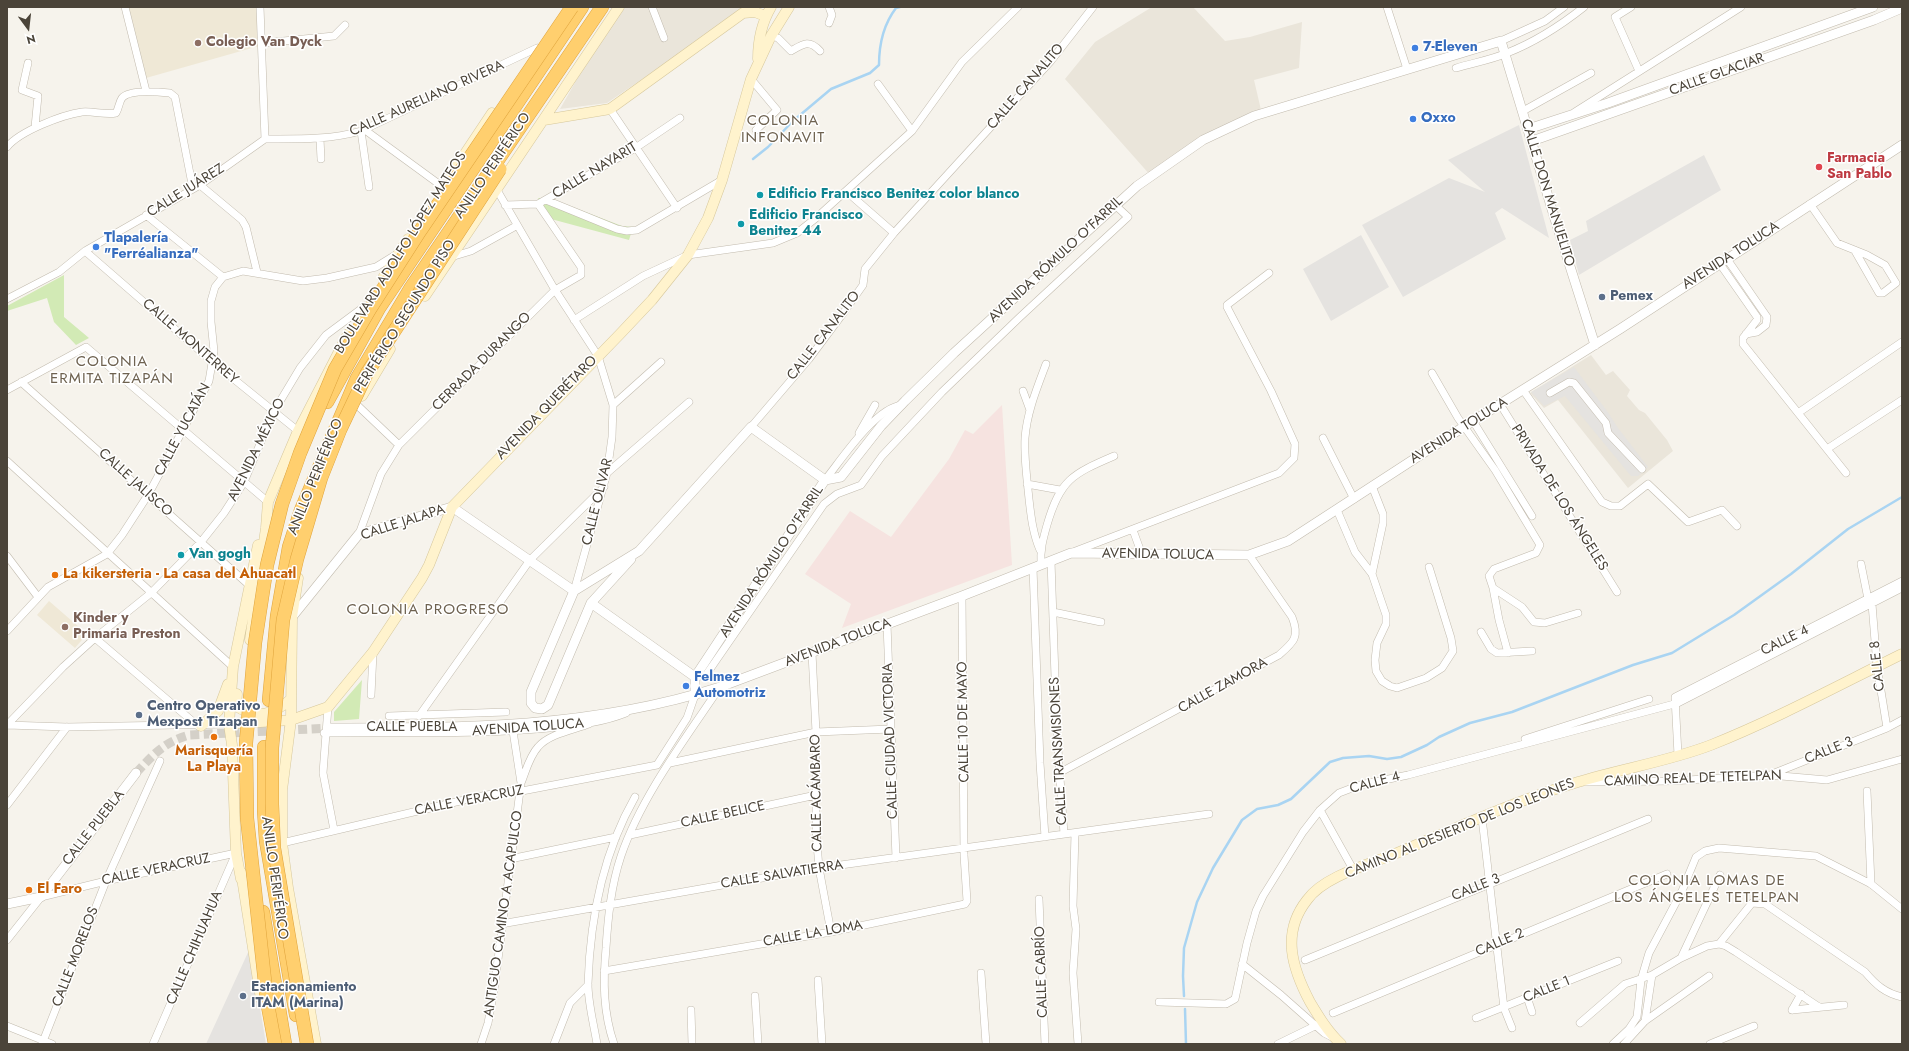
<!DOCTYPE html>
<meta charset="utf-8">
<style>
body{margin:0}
#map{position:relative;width:1909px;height:1051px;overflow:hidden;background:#f6f3ec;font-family:Jost,sans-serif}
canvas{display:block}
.frame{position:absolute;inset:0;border:8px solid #4b4439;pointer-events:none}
.north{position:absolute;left:8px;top:8px;width:40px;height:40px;-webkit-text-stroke:3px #fff;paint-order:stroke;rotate:165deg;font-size:11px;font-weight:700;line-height:16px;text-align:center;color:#4b4439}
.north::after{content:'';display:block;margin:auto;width:14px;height:18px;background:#4b4439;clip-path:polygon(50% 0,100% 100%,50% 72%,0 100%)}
</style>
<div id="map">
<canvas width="1909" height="1051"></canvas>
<div class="frame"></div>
<div class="north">N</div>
</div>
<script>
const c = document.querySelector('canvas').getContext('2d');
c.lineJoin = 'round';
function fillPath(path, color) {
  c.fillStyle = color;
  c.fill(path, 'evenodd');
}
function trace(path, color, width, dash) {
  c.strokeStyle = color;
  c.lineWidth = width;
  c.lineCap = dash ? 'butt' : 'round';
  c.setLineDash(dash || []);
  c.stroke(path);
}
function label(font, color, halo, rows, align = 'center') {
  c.font = font + ' Jost,sans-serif';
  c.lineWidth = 3;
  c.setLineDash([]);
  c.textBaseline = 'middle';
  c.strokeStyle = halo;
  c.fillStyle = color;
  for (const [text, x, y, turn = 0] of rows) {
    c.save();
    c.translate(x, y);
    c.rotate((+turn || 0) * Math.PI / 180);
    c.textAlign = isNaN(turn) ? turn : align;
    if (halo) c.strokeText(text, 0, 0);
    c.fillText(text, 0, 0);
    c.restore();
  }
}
fillPath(new Path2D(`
 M 625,7 L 748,7 L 607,103 L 560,109 L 597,44 Z
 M 1152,7 L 1193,7 L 1225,41 L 1250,37 L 1302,22 L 1299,68 L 1254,80 L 1261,110 L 1151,176 L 1065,79 L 1095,42 Z
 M 1591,355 L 1606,375 L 1613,371 L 1630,390 L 1627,396 L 1639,410 L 1645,413 L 1667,440 L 1673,451 L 1628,488 L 1558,400 L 1544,408 L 1530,393 Z`), '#eae5da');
fillPath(new Path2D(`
 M 127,7 L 257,7 L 259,46 L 146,78 Z
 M 49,601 L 87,634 L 75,648 L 37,615 Z`), '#efe8d6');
fillPath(new Path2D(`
 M 1002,405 L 1012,565 L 842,628 L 851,604 L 805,574 L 850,511 L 891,537 L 949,459 L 965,430 L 973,434 Z`), '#f6e3e0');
fillPath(new Path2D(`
 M 538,198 L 549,198 L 622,226 L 633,227 L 629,240 L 551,219 Z
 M 64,275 L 64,317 L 89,338 L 76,345 L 54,322 L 47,298 L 7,311 L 7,306 Z
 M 362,680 L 359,719 L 334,721 L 334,712 Z`), '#d2eab5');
fillPath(new Path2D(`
 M 1519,125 L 1549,238 L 1502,208 L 1495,213 L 1506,239 L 1403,297 L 1362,225 L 1449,178 L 1485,192 L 1448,160 Z
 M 1704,155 L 1721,190 L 1579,275 L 1570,240 L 1588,231 L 1586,221 Z
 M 1361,235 L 1389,287 L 1331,321 L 1303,269 Z
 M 1574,367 L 1607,411 L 1618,428 L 1648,467 L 1638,476 L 1631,476 L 1565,396 L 1544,406 L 1531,392 Z
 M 250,948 L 266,1044 L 206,1044 Z`), '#e5e3e0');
trace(new Path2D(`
 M 753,159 L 768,147 L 793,121 L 831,89 L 870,73 L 879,65 C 879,44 883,25 896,8 L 900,7
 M 1184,996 L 1183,976 L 1184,948 L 1197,902 L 1213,868 L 1242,820 L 1257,809 L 1278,805 L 1291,799 L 1330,762 L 1343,758 L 1369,756 L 1387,759 L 1401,757 L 1427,745 L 1439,737 L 1470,723 L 1512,712 L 1633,665 L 1672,653 L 1734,615 L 1791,574 L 1848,529 L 1902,497
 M 1185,1009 L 1186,1044`), '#a9d4f2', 2.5);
trace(new Path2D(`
 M 136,773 C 153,755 164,742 189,735 L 330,728`), '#d4d0c8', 9, [9, 4.5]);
const minor = new Path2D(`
 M 125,7 L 146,91
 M 260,7 L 265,139
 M 652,7 L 664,38
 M 829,7 L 832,15 L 829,23
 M 1387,7 L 1407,69
 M 1631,7 L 1615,17 L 1639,71
 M 771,36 L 778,38 L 791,51 C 803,44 809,39 820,51
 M 1501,41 L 1545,21 L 1564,7
 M 263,43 L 334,36 L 345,25
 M 28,63 L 22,90 L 38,96 L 35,127
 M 1456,68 C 1472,63 1491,60 1507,53 C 1535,42 1560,26 1584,7
 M 751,79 L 777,110 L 756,130
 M 878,84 L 912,131
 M 610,109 L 677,208
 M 1523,111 L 1591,73
 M 1575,112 L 1741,7
 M 365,130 L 443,187
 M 361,131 L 369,187
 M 265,139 C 298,139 329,140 361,131 L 537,48
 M 320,139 L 321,159
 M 7,147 C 20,131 62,115 82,112 C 93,111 105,115 116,113 C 119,108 119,102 122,98 C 129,89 160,92 170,93 L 175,97 L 193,189
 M 200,185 L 242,220 L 246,227 L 257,272
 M 497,190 L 555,290 L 598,356 L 613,405 L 612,437 L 607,473 L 574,591
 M 846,191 L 894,233
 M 546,200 L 617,229 L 627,231 L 637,230 L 722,180
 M 1810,204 L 1837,243 L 1867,255 L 1885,265 L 1896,283 L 1883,293 L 1879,293 L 1855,251
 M 505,205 L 538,204 L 637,147 L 680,118
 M 146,215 L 223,277
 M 85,251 L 214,363 L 298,431
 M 451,257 L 471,251 L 516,226
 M 1727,259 L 1767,317 L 1766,325 L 1757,332 L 1746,334
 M 1720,264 L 1757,317 L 1757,320 L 1743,338 L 1743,344 L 1846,473
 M 7,299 L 59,272 L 85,251 L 200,185 L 265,139
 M 574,320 L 643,276 L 688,255 L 773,243 L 797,233 L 816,218 L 912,131 L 962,62 L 1018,7
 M 1432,373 L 1458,418 L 1495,470 L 1540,545 L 1536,553 L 1494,569 L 1489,576 L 1493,588 L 1522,607 L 1534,622 L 1545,623 L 1578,613
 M 21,382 L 249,585
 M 7,390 L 86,347 L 268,502
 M 1523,390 L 1602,502 L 1611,506 L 1620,506 L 1648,484 L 1688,522 L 1722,510 L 1737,526
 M 1023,391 L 1030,410
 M 1550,393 L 1569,382 L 1574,383 L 1606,423 L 1608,433 L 1642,469
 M 1500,404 L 1617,592
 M 357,405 L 399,445
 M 613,405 L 661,362
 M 1798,413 L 1902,342
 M 1473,421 L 1532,516
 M 751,427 L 809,359 L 844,312 L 863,285 L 865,269 L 894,233 L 1050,62 L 1093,7
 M 859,433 L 875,405
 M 1323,438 L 1354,499
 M 1827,449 L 1902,400
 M 7,461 L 233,667
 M 607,473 L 689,402
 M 825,480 C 842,459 875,408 902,405
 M 1027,484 L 1060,490
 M 1372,486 L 1383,514 L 1383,523 L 1372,574
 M 1337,510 L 1355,552 L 1372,574 L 1386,615 L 1386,624 L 1377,643 L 1375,660 L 1376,671 L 1382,681 L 1390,686 L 1397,688 L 1426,678 L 1442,668 L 1453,651 L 1451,638 L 1429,567
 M 1133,530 L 1142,555
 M 359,534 L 381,474 L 399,445 L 555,290 L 581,275 L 581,267 L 538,204
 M 1040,550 C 1033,534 1031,517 1029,499 C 1027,479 1024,458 1025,438 C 1027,412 1037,388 1046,364
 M 1073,552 L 1279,473 L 1294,458 L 1295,444 L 1271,391 L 1227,307 L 1227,305 L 1269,273
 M 7,556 L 38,597
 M 1051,561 L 1057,735 L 1064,834
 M 1861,564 L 1868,599
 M 1041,565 C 1040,550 1043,539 1047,525 C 1060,480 1072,474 1114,456
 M 1033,568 L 1040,763 L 1045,837
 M 1493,588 L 1499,620 L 1508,653
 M 1872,604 L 1877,666 L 1887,728
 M 1053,612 L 1101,622
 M 887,624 L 896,858
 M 7,631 L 48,587 L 107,554 L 122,535 L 148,495 L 209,381 L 214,351 L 211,322 L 211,301 L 215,287 L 223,277 L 243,271 L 303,281 L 327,278 L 376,267 L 397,254
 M 1481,632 L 1491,649 L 1497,653 L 1532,651
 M 95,638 L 198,726
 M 812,653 L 816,732 L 816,831 L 819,868 L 831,932
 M 695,677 L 706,675 L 824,504 L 837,494 L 861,485 L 882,456 L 942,392 L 1020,317 L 1128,217 L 1115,205
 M 371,695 L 373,653
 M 328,707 L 323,773 L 334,830
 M 389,716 L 506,712
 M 419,716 L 530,560 L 604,487
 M 7,725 L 63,667 L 95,638 L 151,593 L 201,542 L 224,513 L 244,482 L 273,413 L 300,368 L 326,335 L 365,306
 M 7,725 L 67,727 L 229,724
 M 513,731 L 521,783
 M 324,733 C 399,732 475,735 549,728 C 576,725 601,723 626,713
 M 1525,739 L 1649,699
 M 1678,755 L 1675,697 L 1902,581
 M 670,763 L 816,732 L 891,729
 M 1059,773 L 1279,655 C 1294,642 1300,637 1292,617 L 1249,555
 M 1772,774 L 1887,728 L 1902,720
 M 1586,782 L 1671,781 L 1770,775 L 1827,780 L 1902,759
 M 1867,791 L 1871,884
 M 7,805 L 67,727
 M 1320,810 L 1354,871
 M 1482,818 L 1504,1008 L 1512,1028
 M 1075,833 L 1073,906 L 1076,929 L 1073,973 L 1078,1044
 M 630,835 L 816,795
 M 282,843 L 477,797 L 502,792 L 522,791 L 657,765 L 687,718 L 695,695
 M 510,859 L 616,837
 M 1039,899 L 1045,1044
 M 501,924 L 819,868 L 1209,814
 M 7,940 L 41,897 L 106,881 L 236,853
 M 1719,944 L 1752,903 L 1765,904 L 1865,972 C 1876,985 1885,993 1902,997
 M 1681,958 L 1720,875
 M 1305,960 L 1648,819
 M 1242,964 L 1281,995 L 1324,1033 L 1332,1037
 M 604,971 L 831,932 L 965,904 L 967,901 L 964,855 L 962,596
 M 981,973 L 986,1044
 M 818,980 L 822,1044
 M 755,996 L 758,1044
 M 1527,997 L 1532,1012
 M 1159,1002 L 1226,1004 L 1235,999 L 1247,943 L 1256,911 L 1263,896 L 1303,832 L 1320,810 L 1339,793 L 1360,785 L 1408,775 L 1678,703 L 1902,588
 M 691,1010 L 692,1044
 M 1792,1010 L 1844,1005
 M 1792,1010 L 1801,994
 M 1333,1013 L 1667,874
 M 1476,1018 L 1618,961
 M 1645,1021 L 1652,975
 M 1580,1023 L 1625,984 L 1652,975 L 1681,958 L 1707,946 L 1719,944 L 1726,946 L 1736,952 L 1819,1007
 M 7,1026 L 52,1044
 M 42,1044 L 106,881 L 160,761
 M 153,1044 L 236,853
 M 481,1044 L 488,1023 L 494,990 L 521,783 C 526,771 529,757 538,747 C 549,734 573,730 589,724
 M 554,1044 L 570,1003 L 588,985
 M 597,1044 C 594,1025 588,1003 588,984 C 590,920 603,853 635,797
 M 614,1044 C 603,1012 603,981 606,948 C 608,917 611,886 621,856 C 641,797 685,739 720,687
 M 1278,1044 L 1317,1025
 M 1613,1044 L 1629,1029 L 1637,1017 L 1641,980 L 1649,953 L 1682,891 L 1696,857 L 1705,851 L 1719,848 L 1816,856 L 1871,884 L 1902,909
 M 1624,1044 L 1645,1021 L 1709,976
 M 1710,1044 L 1754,1026`);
const tertiary = new Path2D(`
 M 1528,129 L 1608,103 L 1873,7
 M 1532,141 L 1874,20 L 1902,8
 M 825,480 L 841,477 L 881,426 L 905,401 L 954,353 L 1137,186 L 1203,140 L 1254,116 L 1501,41 L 1554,216 L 1595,345
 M 574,591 L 639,551 L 751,427 L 825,480
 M 574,591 L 531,692 L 531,703 L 535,708 L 542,709 L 548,705 L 591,603 L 631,559
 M 591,603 L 695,677
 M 292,617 L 359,534 L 452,507 L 574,591
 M 695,695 L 695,677 L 825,480
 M 330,728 C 464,728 592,728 720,687 L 962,596 L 1071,553 L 1249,555 L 1288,541 L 1465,426 L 1620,329 L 1902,145
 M 7,904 L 41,897 L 136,773`);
const secondary = new Path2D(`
 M 758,59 C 758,41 761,24 771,7
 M 544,120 L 610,109 L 743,13 L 755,12 L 765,16
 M 450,176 L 492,113
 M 383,278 L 408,239
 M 425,296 L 619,7
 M 362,396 L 390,349
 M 298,578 L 292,617 L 291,720 L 282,790 L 282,843 L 288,888 L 316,1044
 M 250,640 L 266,528 L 268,502 L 298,431 L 348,334
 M 237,694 L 236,706 C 257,720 273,715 291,699
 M 229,724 L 291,720 L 328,707 L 373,652 L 422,578 L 429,565 L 452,507 L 620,334 L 652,300 L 688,255 L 708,218 L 722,180 L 751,79 L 771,36 L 789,7
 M 201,726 L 218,711 L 228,684
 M 241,872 L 261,999
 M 241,879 L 236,853 L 232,745 L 229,724 L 233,667 L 258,545
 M 1341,1044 C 1328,1032 1319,1017 1310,1002 C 1292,968 1281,933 1307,900 C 1323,877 1367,865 1392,855 C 1453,830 1514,801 1578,782 C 1620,769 1670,761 1711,745 C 1776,719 1839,685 1902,654`);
const motorway = new Path2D(`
 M 327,402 L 379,308 L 582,7
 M 269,700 L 277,616 L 289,547 L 301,510 L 357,378 L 410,289 L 602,7
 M 264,747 L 264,811 L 266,841 L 296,1015
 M 263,912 L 285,1044`);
trace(minor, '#c2bbae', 8);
trace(tertiary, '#c2bbae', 10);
trace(secondary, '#d6c79b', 11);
trace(motorway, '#e0a43c', 14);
trace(minor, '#fff', 7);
trace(tertiary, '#fff', 9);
trace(secondary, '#fff3cd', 10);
trace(motorway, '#ffcf6e', 13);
const motorwayBridge = new Path2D(`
 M 275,1044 L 267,1001 L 247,818 L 246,743 L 255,643 L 267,565 L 282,504 L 300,453 L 335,369 L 370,309 L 420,231 L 572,7
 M 307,1044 L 274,848 L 272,804 L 272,748 L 283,620 L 297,559 L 321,478 L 340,430 L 367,373 L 500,169`);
trace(motorwayBridge, '#e0a43c', 14, []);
trace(motorwayBridge, '#ffcf6e', 13);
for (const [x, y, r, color] of [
 [198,43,4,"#8d6e63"],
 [1415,48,4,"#3f7fe0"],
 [1413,119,4,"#3f7fe0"],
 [1819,167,4,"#e0444e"],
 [760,195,4,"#0f9aa8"],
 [741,224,4,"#0f9aa8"],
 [96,247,4,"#3f7fe0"],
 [1602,297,4,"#5c6f8a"],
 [181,555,4,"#0f9aa8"],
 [55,575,4,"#e8710a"],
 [65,627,4,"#8d6e63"],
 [686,686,4,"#3f7fe0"],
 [139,715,4,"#5c6f8a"],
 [214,737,4,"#e8710a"],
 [29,890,4,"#e8710a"],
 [243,996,4,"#5c6f8a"]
]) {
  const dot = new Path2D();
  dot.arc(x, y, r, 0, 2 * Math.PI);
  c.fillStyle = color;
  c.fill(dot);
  trace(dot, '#fff', 1.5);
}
label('bold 14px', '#785e54', '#fff', [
 ["Colegio Van Dyck",206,43],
 ["Kinder y",73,619],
 ["Primaria Preston",73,635]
], 'left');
label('bold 14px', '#366cbe', '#fff', [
 ["7-Eleven",1423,48],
 ["Oxxo",1421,119],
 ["Tlapalería",104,239],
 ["\"Ferréalianza\"",104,255],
 ["Felmez",694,678],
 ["Automotriz",694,694]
], 'left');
label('14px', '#4b4439', '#fff', [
 ["CALLE GLACIAR",1717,75,-20],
 ["CALLE CANALITO",1026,87,-49],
 ["CALLE AURELIANO RIVERA",427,99,-24],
 ["ANILLO PERIFÉRICO",493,166,-56],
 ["CALLE NAYARIT",595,171,-31],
 ["CALLE JUÁREZ",186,191,-32],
 ["CALLE DON MANUELITO",1547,193,73],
 ["BOULEVARD ADOLFO LÓPEZ MATEOS",401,253,-58],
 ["AVENIDA TOLUCA",1731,256,-33],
 ["AVENIDA RÓMULO O'FARRIL",1056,260,-43],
 ["PERIFÉRICO SEGUNDO PISO",405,317,-58],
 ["CALLE CANALITO",824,336,-52],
 ["CALLE MONTERREY",190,342,41],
 ["CERRADA DURANGO",482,362,-45],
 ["AVENIDA QUERÉTARO",547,408,-46],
 ["CALLE YUCATÁN",183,430,-62],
 ["AVENIDA TOLUCA",1459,431,-32],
 ["AVENIDA MÉXICO",257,450,-64],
 ["ANILLO PERIFÉRICO",316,477,-68],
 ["CALLE JALISCO",135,483,42],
 ["PRIVADA DE LOS ÁNGELES",1559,498,58],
 ["CALLE OLIVAR",598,502,-76],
 ["CALLE JALAPA",403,523,-18],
 ["AVENIDA TOLUCA",1158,555,1],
 ["AVENIDA RÓMULO O'FARRIL",772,562,-57],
 ["CALLE 4",1785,641,-26],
 ["AVENIDA TOLUCA",838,643,-21],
 ["CALLE 8",1878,666,-96],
 ["CALLE ZAMORA",1223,686,-29],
 ["CALLE 10 DE MAYO",964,722,-91],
 ["CALLE PUEBLA",412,728],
 ["AVENIDA TOLUCA",528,728,-4],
 ["CALLE CIUDAD VICTORIA",891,741,-92],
 ["CALLE TRANSMISIONES",1059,751,-93],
 ["CALLE 3",1829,751,-22],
 ["CAMINO REAL DE TETELPAN",1693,779,-2],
 ["CALLE 4",1375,783,-15],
 ["CALLE ACÁMBARO",817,793,-91],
 ["CALLE VERACRUZ",469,801,-11],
 ["CALLE BELICE",723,815,-12],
 ["CALLE PUEBLA",94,828,-52],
 ["CAMINO AL DESIERTO DE LOS LEONES",1460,829,-22],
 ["CALLE VERACRUZ",156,870,-12],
 ["CALLE SALVATIERRA",782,875,-9],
 ["ANILLO PERIFÉRICO",274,878,82],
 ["CALLE 3",1476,888,-22],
 ["ANTIGUO CAMINO A ACAPULCO",504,914,-82],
 ["CALLE LA LOMA",813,934,-10],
 ["CALLE 2",1500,943,-23],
 ["CALLE CHIHUAHUA",195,948,-67],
 ["CALLE MORELOS",76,957,-69],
 ["CALLE CABRÍO",1042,972,-92],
 ["CALLE 1",1547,990,-22]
]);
label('bold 14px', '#be3a42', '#fff', [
 ["Farmacia",1827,159],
 ["San Pablo",1827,175]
], 'left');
label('bold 14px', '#0d838f', '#fff', [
 ["Edificio Francisco Benitez color blanco",768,195],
 ["Edificio Francisco",749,216],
 ["Benitez 44",749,232],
 ["Van gogh",189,555]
], 'left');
label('bold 14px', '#4e5e75', '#fff', [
 ["Pemex",1610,297],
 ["Centro Operativo",147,707],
 ["Mexpost Tizapan",147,723],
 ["Estacionamiento",251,988],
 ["ITAM (Marina)",251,1004]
], 'left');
label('bold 14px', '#c56008', '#fff', [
 ["La kikersteria - La casa del Ahuacatl",63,575],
 ["Marisquería",214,752,"center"],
 ["La Playa",214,768,"center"],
 ["El Faro",37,890]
], 'left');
c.letterSpacing = '1px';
label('15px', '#6e6250', '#fff', [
 ["COLONIA",783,121],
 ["INFONAVIT",783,138],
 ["COLONIA",112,362],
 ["ERMITA TIZAPÁN",112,379],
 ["COLONIA PROGRESO",428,610],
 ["COLONIA LOMAS DE",1707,881],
 ["LOS ÁNGELES TETELPAN",1707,898]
]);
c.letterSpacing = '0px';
</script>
